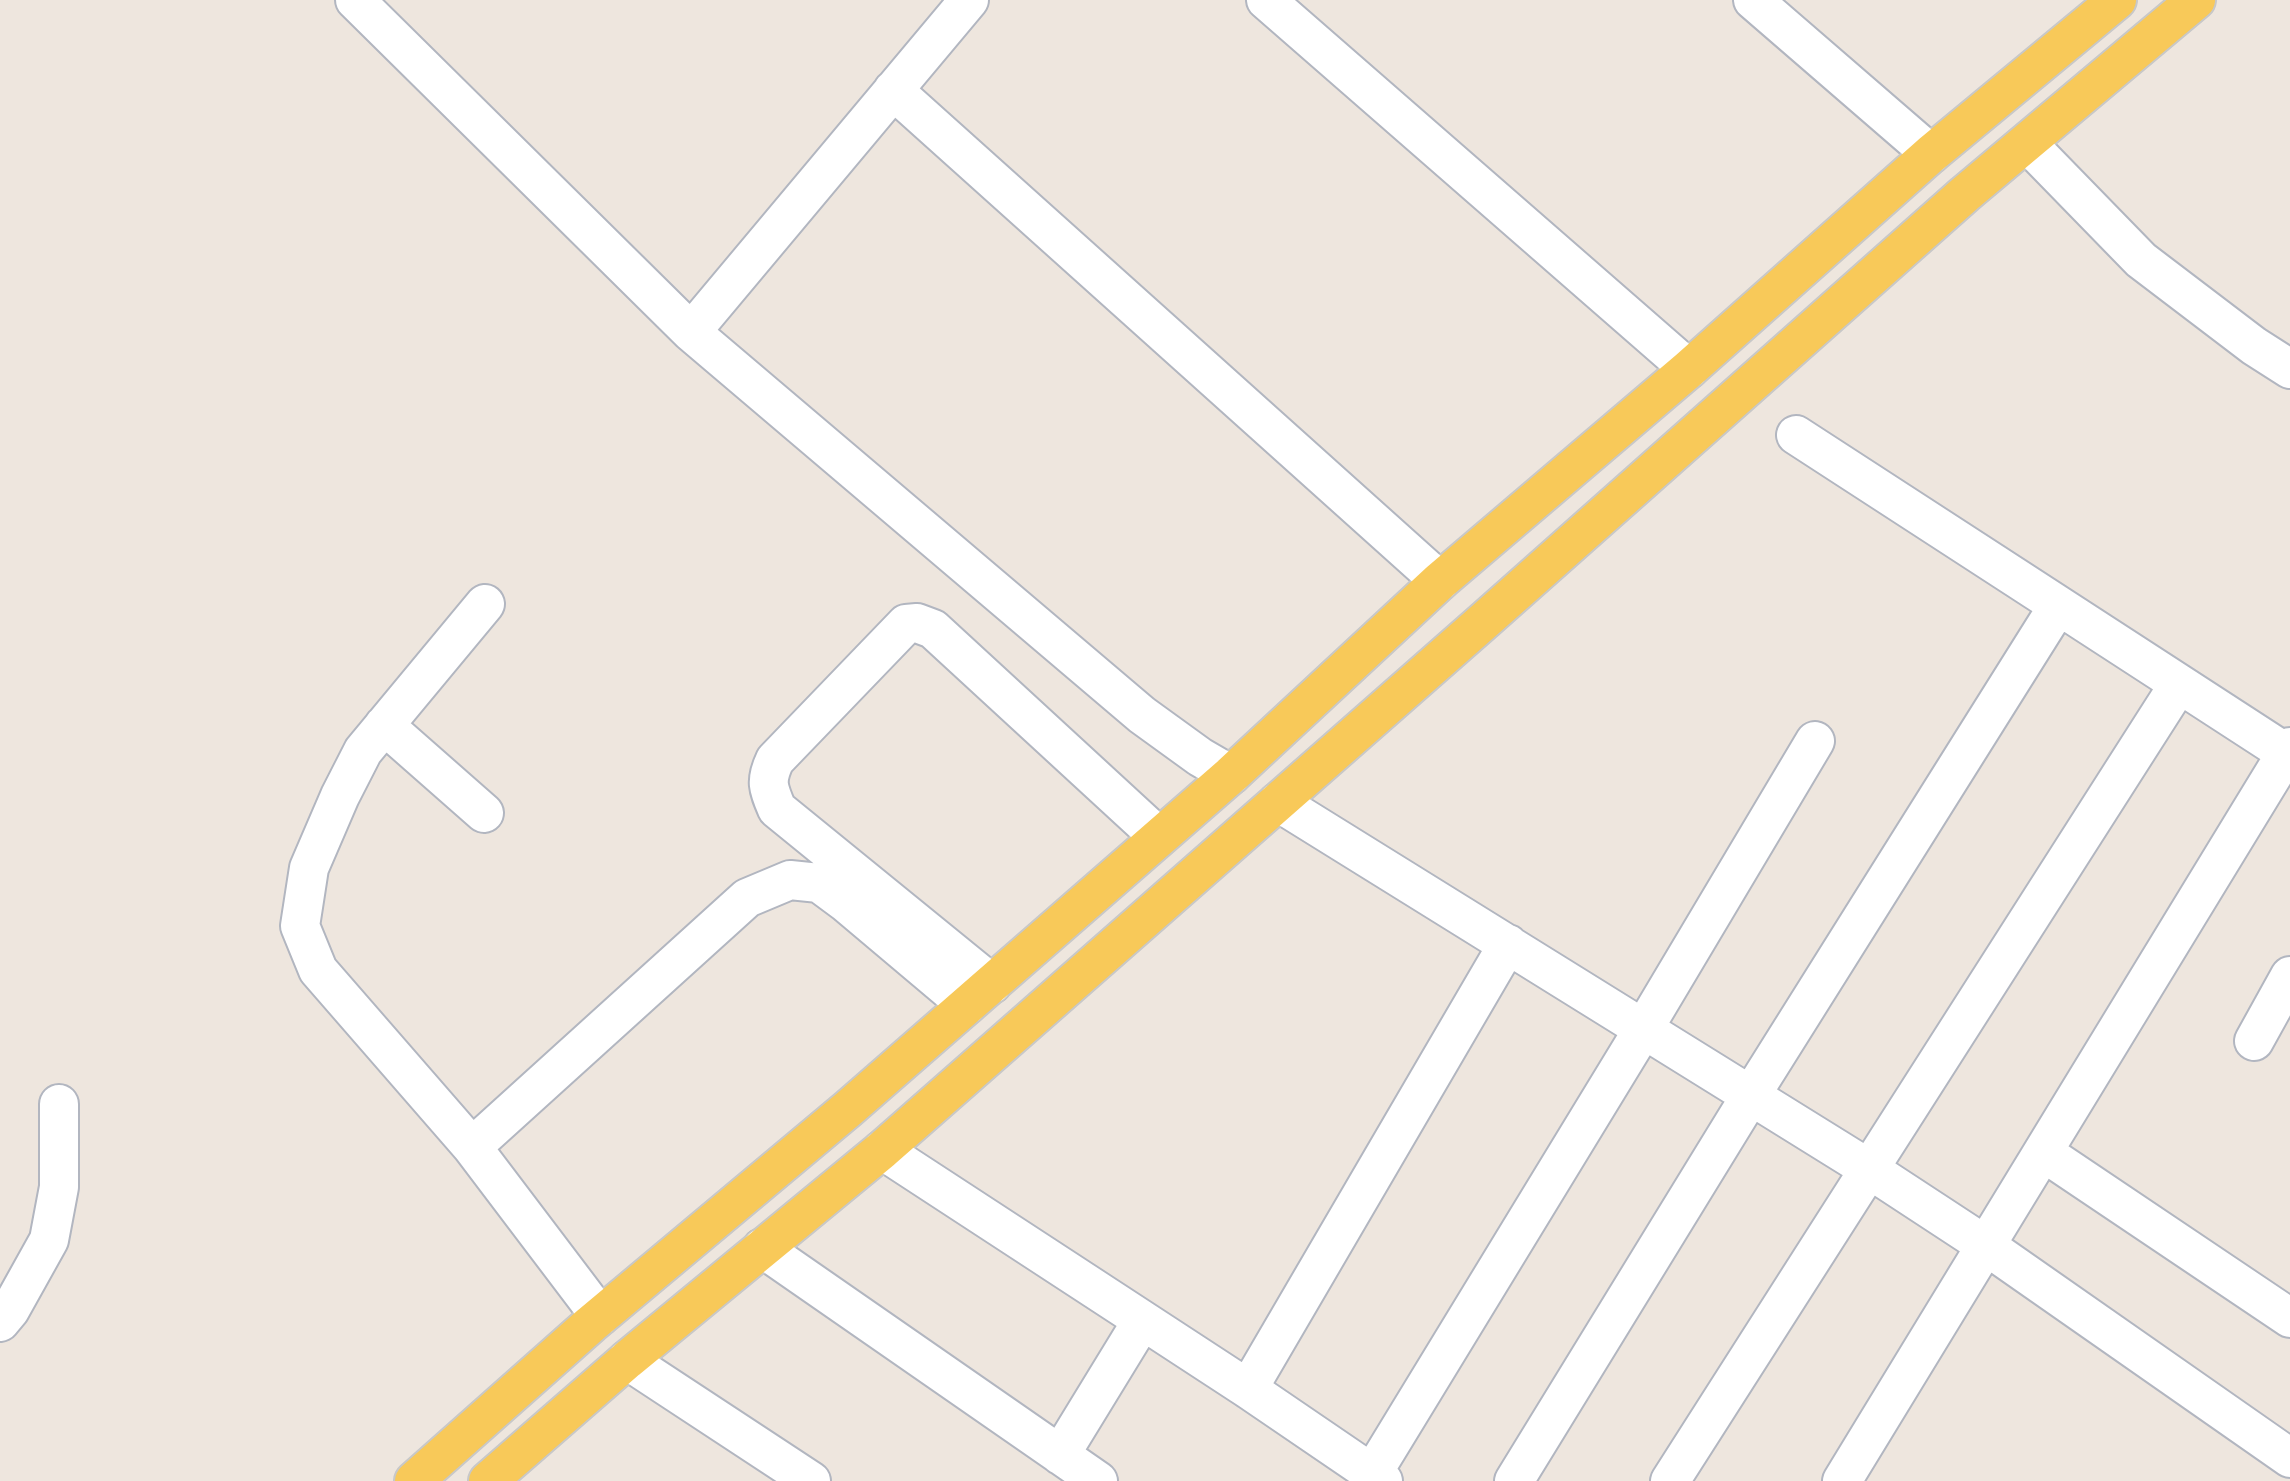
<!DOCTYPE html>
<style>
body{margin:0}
canvas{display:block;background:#eee6de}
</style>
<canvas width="2290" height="1481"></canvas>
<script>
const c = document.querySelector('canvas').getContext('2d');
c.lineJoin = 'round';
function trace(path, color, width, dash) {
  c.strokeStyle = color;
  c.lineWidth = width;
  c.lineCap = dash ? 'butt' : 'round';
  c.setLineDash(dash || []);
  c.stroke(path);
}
const minor = new Path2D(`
 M 355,0 L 691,332
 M 969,0 L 691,332 L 1142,715 L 1200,757 L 1231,775
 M 1266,0 L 1689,369
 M 1753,0 L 1931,154
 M 893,90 L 1440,581
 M 2027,143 L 2141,260 L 2254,346 L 2290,369
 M 1796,435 L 2286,753
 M 485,604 L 363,751 L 340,796 L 309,868 L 300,926 L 318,970 L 472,1147 L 600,1316
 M 384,725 L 484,813
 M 1278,802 L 1869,1169 L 1985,1245 L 2290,1458
 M 992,984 L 777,809 C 768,788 765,781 775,760 L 906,624 L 917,623 L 933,629 L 1159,837
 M 2254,1041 L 2290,976
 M 472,1147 L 747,898 L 790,880 L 819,883 L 846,903 L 967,1005
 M 882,1150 L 1248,1389 L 1383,1481
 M 2043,1152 L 2290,1318
 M 762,1248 L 1098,1481
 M 0,1322 L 10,1310 L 49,1240 L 59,1187 L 59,1104
 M 627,1360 L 811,1481
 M 1248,1389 L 1508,944
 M 1060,1455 L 1142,1321
 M 1372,1474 L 1644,1028 L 1815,741
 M 1514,1481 L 1751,1095 L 2058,606
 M 1670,1481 L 2179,684
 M 1842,1481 L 2290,747`);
const major = new Path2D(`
 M 414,1481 L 591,1324 L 848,1109 L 1231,775 L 1440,581 L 1689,369 L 1931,154 L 2117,0
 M 488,1481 L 627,1360 L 882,1150 L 1485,620 L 1965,194 L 2196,0`);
trace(minor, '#b2b6c0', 42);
trace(major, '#c8c8c8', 42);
trace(minor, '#fff', 38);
trace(major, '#f8c959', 38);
</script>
